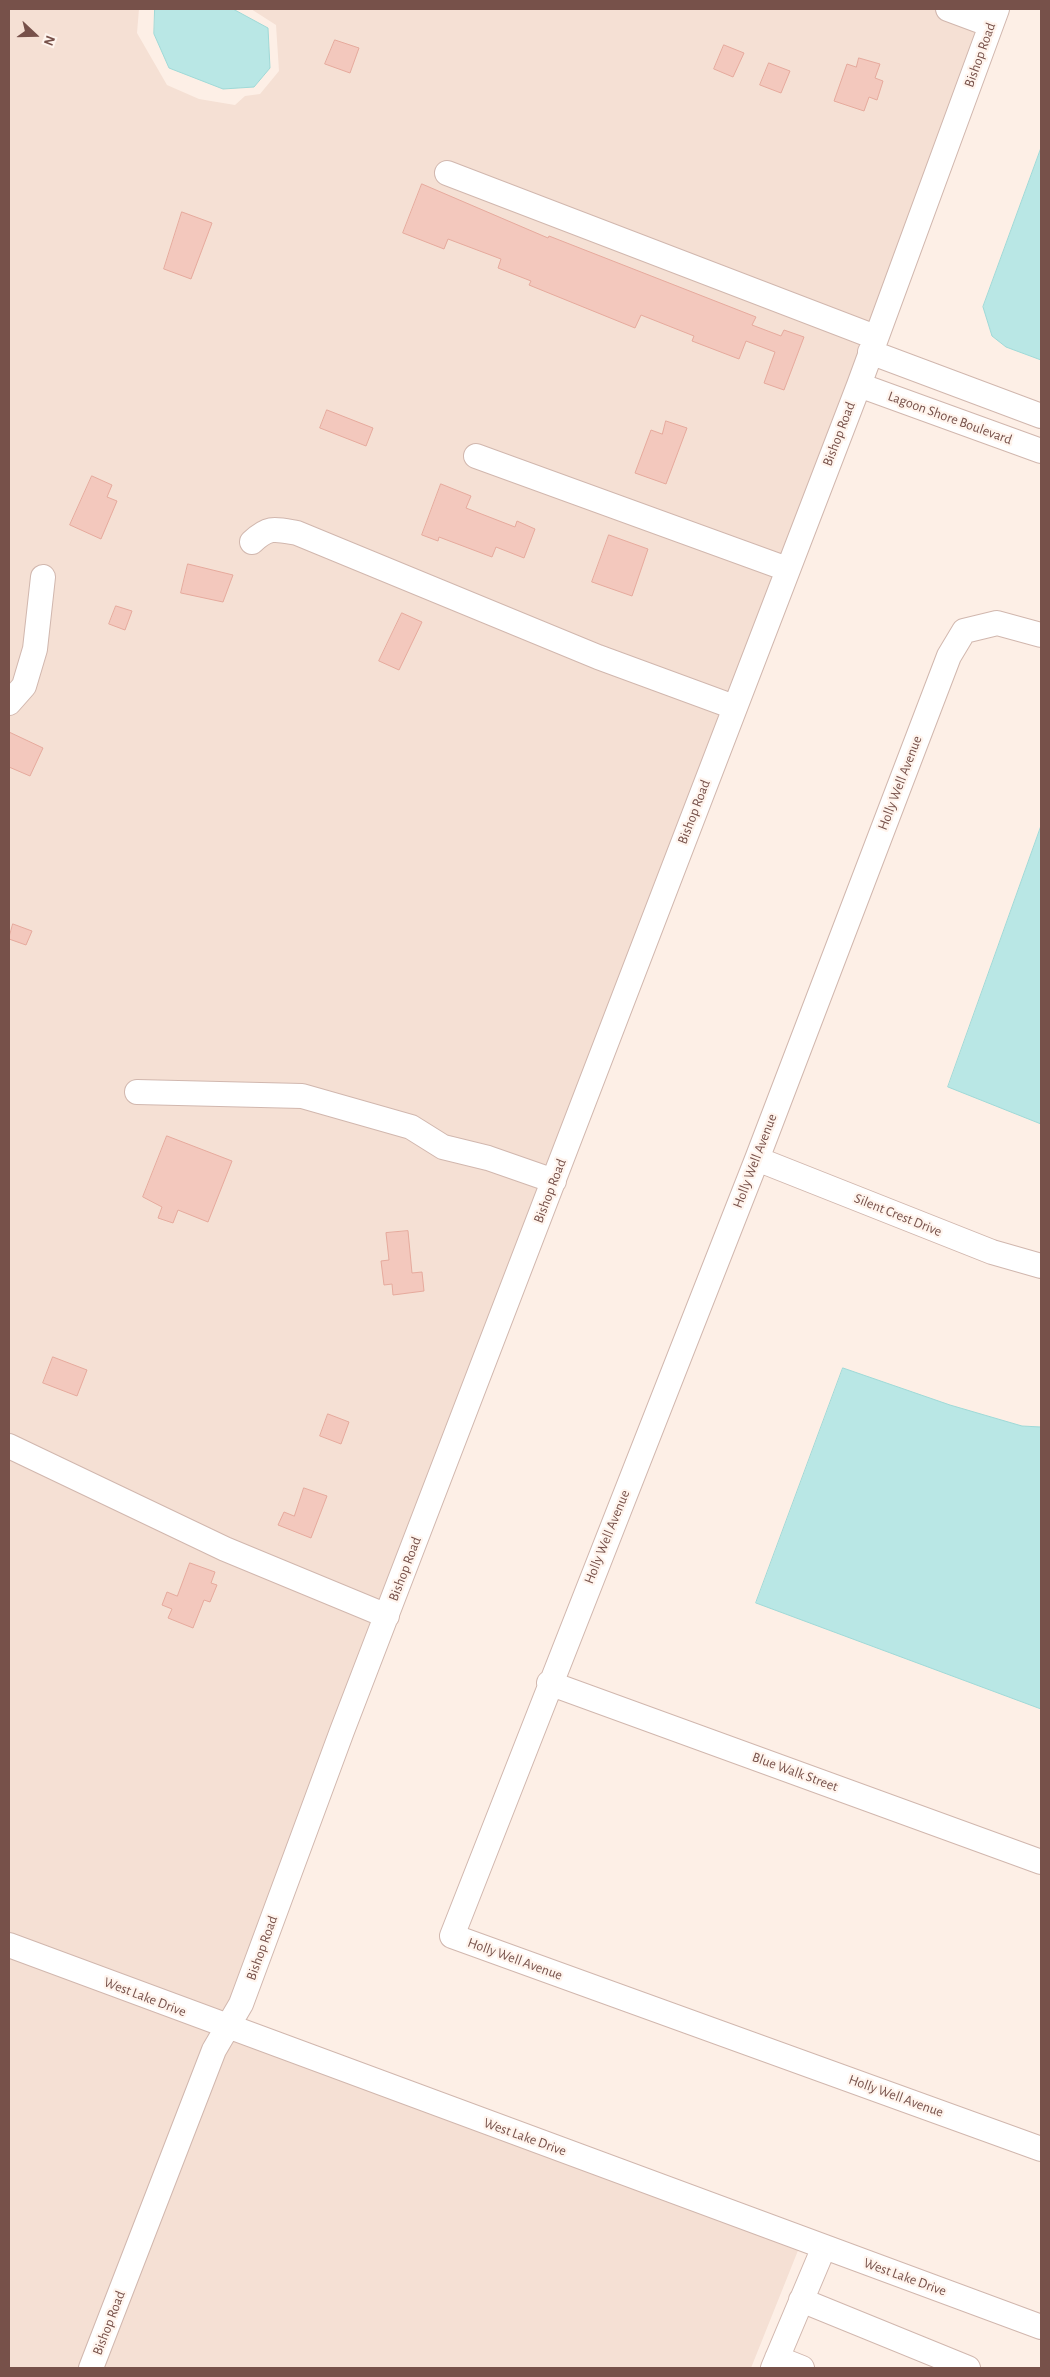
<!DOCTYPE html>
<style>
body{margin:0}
#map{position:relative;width:1050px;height:2377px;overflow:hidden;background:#fdefe6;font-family:"Alegreya Sans",sans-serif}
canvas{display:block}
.frame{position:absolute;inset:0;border:10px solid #77514a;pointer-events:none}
.north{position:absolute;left:10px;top:10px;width:50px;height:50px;-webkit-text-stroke:4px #fff4ed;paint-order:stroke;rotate:111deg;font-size:14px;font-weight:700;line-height:20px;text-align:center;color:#77514a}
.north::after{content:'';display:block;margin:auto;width:18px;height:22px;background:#77514a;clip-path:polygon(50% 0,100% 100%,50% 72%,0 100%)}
</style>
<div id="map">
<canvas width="1050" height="2377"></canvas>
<div class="frame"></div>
<div class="north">N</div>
</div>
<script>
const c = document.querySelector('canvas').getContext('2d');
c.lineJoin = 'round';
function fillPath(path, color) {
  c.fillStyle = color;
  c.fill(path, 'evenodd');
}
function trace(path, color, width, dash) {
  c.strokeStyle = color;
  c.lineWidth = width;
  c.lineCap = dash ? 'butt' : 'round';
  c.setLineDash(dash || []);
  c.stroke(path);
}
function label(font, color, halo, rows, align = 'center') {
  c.font = font + ' "Alegreya Sans",sans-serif';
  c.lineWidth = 4.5;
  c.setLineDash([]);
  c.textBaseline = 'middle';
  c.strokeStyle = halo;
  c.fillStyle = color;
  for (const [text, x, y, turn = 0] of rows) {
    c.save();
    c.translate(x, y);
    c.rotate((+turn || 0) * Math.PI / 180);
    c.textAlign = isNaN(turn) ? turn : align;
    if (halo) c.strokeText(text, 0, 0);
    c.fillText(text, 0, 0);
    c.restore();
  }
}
fillPath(new Path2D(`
 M 9,9 L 139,9 L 137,33 L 167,85 L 199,99 L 235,105 L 245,96 L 260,94 L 279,71 L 276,25 L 251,9 L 985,9 L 834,417 L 231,1999 L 221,2015 L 9,1935 Z
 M 9,1956 L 212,2032 L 80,2368 L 9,2368 Z
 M 232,2040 L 799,2248 L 751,2368 L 103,2368 L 225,2054 Z`), '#f5e0d4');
const water = new Path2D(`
 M 155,9 L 233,9 L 268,28 L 270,68 L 254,87 L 223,89 L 169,68 L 154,34 Z
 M 1041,148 L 1041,360 L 1006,347 L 992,336 L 983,307 Z
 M 1041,826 L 1041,1124 L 948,1087 Z
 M 843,1368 L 950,1405 L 1022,1426 L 1041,1427 L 1041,1709 L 756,1603 Z`);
fillPath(water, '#b9e7e5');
trace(water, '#9fd9d7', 1);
const building = new Path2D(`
 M 335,40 L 359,48 L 350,73 L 325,64 Z
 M 724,45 L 744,53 L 733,77 L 714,69 Z
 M 859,58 L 880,64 L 875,78 L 883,81 L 877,100 L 869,97 L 864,111 L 834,101 L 847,64 L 856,67 Z
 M 769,63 L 790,71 L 781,93 L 760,85 Z
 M 422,184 L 548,238 L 549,236 L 756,317 L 752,325 L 781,336 L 784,330 L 804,337 L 784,390 L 764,383 L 775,352 L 746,341 L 739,359 L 692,341 L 694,336 L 641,315 L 635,328 L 529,285 L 531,281 L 498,268 L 501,259 L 448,239 L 444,249 L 403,233 Z
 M 182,212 L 212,223 L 191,279 L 164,269 Z
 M 327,410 L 373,428 L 366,446 L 320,428 Z
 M 666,421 L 687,428 L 666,484 L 635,473 L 651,430 L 662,434 Z
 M 92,476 L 112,485 L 107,497 L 117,501 L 101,539 L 70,525 Z
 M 441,484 L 471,496 L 466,508 L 515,527 L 517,521 L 535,529 L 524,558 L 496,547 L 492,557 L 439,537 L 438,541 L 422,535 Z
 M 609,535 L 648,549 L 632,596 L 592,582 Z
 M 188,564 L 233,575 L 223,602 L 181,593 Z
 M 116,606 L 132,611 L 125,630 L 109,624 Z
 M 402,613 L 422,622 L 399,670 L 379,661 Z
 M 9,732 L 43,748 L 30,776 L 9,767 Z
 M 13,924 L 32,931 L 26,945 L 9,939 Z
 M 167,1136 L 232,1161 L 208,1222 L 178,1210 L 173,1223 L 158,1218 L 162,1207 L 143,1197 Z
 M 408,1231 L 412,1273 L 422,1272 L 424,1291 L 393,1295 L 392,1284 L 384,1285 L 381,1261 L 389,1260 L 386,1233 Z
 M 53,1357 L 87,1370 L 77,1396 L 43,1383 Z
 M 328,1414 L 349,1422 L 341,1444 L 320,1436 Z
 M 304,1488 L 327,1496 L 311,1538 L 278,1525 L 284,1512 L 294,1516 Z
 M 190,1563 L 215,1572 L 211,1583 L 217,1585 L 210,1602 L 204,1600 L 193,1628 L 168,1618 L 172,1609 L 162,1605 L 167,1592 L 177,1596 Z`);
fillPath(building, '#f3c8bd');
trace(building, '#e6aa9d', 1);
const minor = new Path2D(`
 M 948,9 L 991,25
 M 447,173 L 875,337
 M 870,352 L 1041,416
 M 859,385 L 1041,451
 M 476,456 L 787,569
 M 252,542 C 269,526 275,529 297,533 L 598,657 L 734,707
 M 1041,635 L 997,623 L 964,631 L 949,656 L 757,1159 L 452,1936 L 1041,2149
 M 9,703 L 24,686 L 35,649 L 43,577
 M 137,1092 L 302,1096 L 411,1127 L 443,1147 L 488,1158 L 554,1181
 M 757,1159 L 992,1252 L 1041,1266
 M 9,1446 L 225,1549 L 387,1616
 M 549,1683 L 1041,1862
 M 9,1945 L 1041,2327
 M 801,2300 L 968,2368
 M 777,2358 L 802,2368
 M 91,2368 L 214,2050 L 241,2004 L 342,1731 L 859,385 L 997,9
 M 773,2368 L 824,2247`);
trace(minor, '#d1b7ae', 26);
trace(minor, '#fff', 24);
label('14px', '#77514a', '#fff4ed', [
 ["Bishop Road",980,55,-70],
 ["Lagoon Shore Boulevard",950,418,20],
 ["Bishop Road",839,434,-69],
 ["Holly Well Avenue",900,783,-69],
 ["Bishop Road",694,812,-69],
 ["Holly Well Avenue",755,1161,-69],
 ["Bishop Road",550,1191,-69],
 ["Silent Crest Drive",898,1215,22],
 ["Holly Well Avenue",607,1537,-68],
 ["Bishop Road",405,1569,-69],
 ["Blue Walk Street",795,1772,20],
 ["Bishop Road",262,1948,-70],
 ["Holly Well Avenue",515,1959,20],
 ["West Lake Drive",145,1997,21],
 ["Holly Well Avenue",896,2096,20],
 ["West Lake Drive",525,2137,20],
 ["West Lake Drive",905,2277,20],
 ["Bishop Road",109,2323,-69]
]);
</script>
